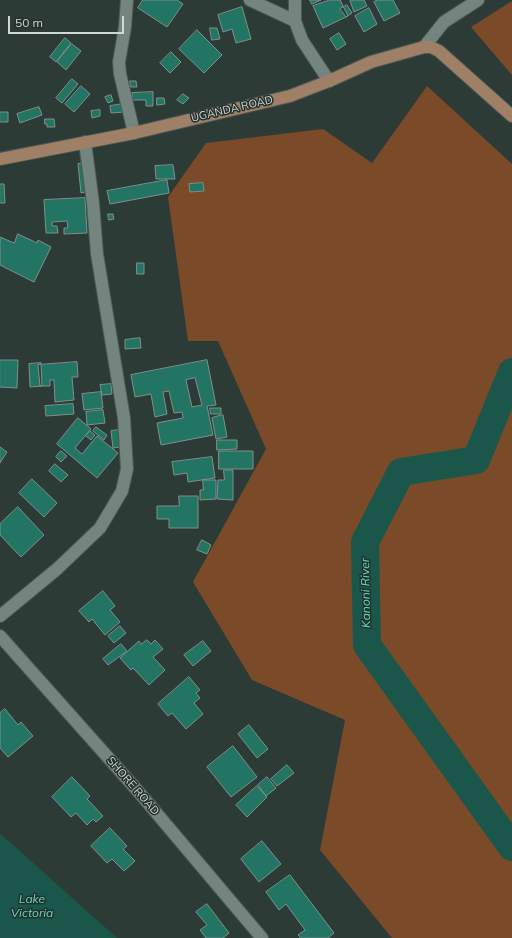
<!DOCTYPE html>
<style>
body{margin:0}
#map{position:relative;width:512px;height:938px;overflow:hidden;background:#2d3b37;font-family:Mulish,sans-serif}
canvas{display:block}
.scale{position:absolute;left:8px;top:16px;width:116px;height:18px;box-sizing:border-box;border:2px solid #d0d8d6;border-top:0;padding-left:5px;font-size:12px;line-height:14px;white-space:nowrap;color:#d0d8d6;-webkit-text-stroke:3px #23312d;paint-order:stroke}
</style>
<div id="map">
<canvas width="512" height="938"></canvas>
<div class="scale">50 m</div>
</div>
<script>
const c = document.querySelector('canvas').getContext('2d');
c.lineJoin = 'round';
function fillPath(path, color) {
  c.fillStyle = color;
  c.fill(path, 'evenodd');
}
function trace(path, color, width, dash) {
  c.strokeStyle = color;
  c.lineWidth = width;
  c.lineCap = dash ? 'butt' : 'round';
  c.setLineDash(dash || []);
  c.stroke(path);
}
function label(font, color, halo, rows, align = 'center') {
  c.font = font + ' Mulish,sans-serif';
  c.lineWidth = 3;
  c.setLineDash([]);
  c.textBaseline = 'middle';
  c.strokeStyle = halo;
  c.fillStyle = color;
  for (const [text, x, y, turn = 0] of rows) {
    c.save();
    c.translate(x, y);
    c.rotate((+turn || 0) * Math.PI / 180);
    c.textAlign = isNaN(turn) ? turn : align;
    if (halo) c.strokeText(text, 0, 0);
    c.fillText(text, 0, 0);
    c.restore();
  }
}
fillPath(new Path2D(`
 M 512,1 L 512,75 L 471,27 Z
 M 427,86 L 512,164 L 512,938 L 392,938 L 320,850 L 345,720 L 252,680 L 193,582 L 266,449 L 218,341 L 188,341 L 168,197 L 206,143 L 323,129 L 372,163 Z`), '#7a4a29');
fillPath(new Path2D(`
 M 0,834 L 13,845 L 117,938 L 0,938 Z`), '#1a574a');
trace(new Path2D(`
 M 512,372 L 476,460 L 401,472 L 365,542 L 367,645 L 512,847`), '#1a574a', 28);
const building = new Path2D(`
 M 143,0 L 177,0 L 183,4 L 167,27 L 138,8 Z
 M 310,0 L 321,0 L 312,4 Z
 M 330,0 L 340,0 L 348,16 L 323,28 L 313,6 Z
 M 352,0 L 364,0 L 367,6 L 354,12 L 350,1 Z
 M 378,0 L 393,0 L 400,13 L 384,21 L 374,2 Z
 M 347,5 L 352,13 L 346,17 L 340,9 Z
 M 242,7 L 251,39 L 236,43 L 232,29 L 223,32 L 218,15 Z
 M 369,8 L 377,24 L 364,32 L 355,16 Z
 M 210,28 L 217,28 L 220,39 L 212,40 Z
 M 197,30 L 222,55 L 204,73 L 179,49 Z
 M 339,33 L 346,44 L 337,50 L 330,39 Z
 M 65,38 L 71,43 L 56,62 L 50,57 Z
 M 72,44 L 81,51 L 66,70 L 57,62 Z
 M 171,52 L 181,62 L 170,73 L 160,63 Z
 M 72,79 L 78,84 L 62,103 L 56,98 Z
 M 130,81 L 136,81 L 137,87 L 131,87 Z
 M 81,86 L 90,94 L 74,112 L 65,104 Z
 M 153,92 L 153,106 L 146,106 L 146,100 L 132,100 L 132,93 Z
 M 183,94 L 189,98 L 183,104 L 177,100 Z
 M 111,95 L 113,101 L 108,103 L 105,97 Z
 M 157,98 L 164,98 L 165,104 L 157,105 Z
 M 123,104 L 124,112 L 111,113 L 110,106 Z
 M 39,107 L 42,115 L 20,123 L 17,114 Z
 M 100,110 L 100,116 L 92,118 L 91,111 Z
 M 0,112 L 8,112 L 8,122 L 0,122 Z
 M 45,119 L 54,119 L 55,127 L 47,127 L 47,124 L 45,124 Z
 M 85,163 L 89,191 L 81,193 L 78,164 Z
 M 173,165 L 175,179 L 156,179 L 155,166 Z
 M 167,180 L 169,193 L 110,204 L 107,191 Z
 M 203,183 L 204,191 L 190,192 L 189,184 Z
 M 0,184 L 4,184 L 5,203 L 0,203 Z
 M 85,198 L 87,233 L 64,234 L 64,228 L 68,228 L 67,221 L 52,222 L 52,226 L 57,226 L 58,233 L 46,233 L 44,200 Z
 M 108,214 L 113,214 L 114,219 L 109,220 Z
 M 18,234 L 37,243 L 38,240 L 51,247 L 34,282 L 0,265 L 0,237 L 14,243 Z
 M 137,263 L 144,263 L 144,274 L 137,274 Z
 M 140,338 L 141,348 L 125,349 L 125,340 Z
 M 0,360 L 18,360 L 17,388 L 0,387 Z
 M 207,360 L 216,405 L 207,406 L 213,435 L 161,445 L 157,423 L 183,418 L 182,412 L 174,413 L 169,391 L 163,392 L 167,414 L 155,417 L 151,394 L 135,397 L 131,375 ZM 195,378 L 202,405 L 192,407 L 186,380 Z
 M 77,362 L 78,377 L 72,377 L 74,400 L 55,402 L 54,380 L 50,380 L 50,386 L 40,386 L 38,365 Z
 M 41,363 L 42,386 L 30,387 L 29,364 Z
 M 111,384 L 112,394 L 102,395 L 100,385 Z
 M 101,392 L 103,408 L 84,410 L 82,394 Z
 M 73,404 L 74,414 L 46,416 L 45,406 Z
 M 210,408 L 221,408 L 221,414 L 211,414 Z
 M 103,410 L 105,423 L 87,425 L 86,412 Z
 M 223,415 L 227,437 L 216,439 L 212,418 Z
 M 78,418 L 91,429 L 75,448 L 82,454 L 97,436 L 118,453 L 97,478 L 57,444 Z
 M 96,427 L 107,435 L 104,440 L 93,431 Z
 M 119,430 L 121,447 L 113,448 L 111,431 Z
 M 90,431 L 95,435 L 91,440 L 86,436 Z
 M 217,440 L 237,440 L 237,449 L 217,450 Z
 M 0,447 L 7,452 L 0,463 Z
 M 61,451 L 67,456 L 61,462 L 56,457 Z
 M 219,451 L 253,451 L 253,469 L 219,469 Z
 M 212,457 L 215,478 L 188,482 L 187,473 L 174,475 L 172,462 Z
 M 55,464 L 68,475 L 61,482 L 49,471 Z
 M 224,470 L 233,470 L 233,500 L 217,499 L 218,480 L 224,480 Z
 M 32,479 L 57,503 L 44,517 L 19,493 Z
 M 203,480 L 216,480 L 216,499 L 200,500 L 200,490 L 203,490 Z
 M 179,496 L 198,496 L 198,528 L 169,528 L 169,519 L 157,519 L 157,506 L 179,506 Z
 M 18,507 L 44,535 L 21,557 L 0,535 L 0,524 Z
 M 202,540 L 211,545 L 207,554 L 197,550 Z
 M 103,591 L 115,606 L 110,610 L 120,622 L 105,635 L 92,619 L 89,622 L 79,611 Z
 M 120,626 L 126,633 L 114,643 L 108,636 Z
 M 147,640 L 151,644 L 155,640 L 163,649 L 153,657 L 165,670 L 149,685 L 133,668 L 131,670 L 120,658 L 139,641 L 141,644 Z
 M 203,641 L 211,651 L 193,666 L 184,655 Z
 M 121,644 L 127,651 L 108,665 L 103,659 Z
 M 189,677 L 200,690 L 196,693 L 200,698 L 194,703 L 203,714 L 186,729 L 172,713 L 168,716 L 158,704 Z
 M 5,709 L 18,725 L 21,722 L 33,736 L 8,757 L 0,748 L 0,713 Z
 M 249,725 L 268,749 L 257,758 L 238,734 Z
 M 233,746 L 257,777 L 231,797 L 207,767 Z
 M 287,765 L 294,773 L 277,786 L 271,779 Z
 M 72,777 L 90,796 L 87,799 L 103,816 L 96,822 L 93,819 L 87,825 L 76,813 L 71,817 L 52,797 Z
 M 267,777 L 276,788 L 266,796 L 258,785 Z
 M 257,786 L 267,797 L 247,817 L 236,805 Z
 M 110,828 L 127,846 L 123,849 L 135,861 L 124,871 L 112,859 L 107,863 L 91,846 Z
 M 262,841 L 281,864 L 259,882 L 241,859 Z
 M 290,875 L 334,933 L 328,938 L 301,938 L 298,935 L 305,930 L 286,904 L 279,910 L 266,892 Z
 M 207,904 L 229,933 L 223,938 L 206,938 L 200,930 L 207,925 L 196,912 Z`);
fillPath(building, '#237563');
trace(building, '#80908b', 1);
const minor = new Path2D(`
 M 127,0 L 125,27 L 119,62 L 120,74 L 134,133
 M 250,0 L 295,21
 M 295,0 L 295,21 L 302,40 L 329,81
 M 424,47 L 444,22 L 478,0
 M 0,616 L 57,569 L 100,528 L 122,491 L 127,469 L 124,418 L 97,254 L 93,203 L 85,142
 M 0,636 L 137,790 L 262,938`);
const major = new Path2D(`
 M 0,159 L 134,133 L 290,96 L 329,81 L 371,62 L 424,47 L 431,47 L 439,51 L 512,116`);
trace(minor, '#4c5955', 14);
trace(major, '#4c5955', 14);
trace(minor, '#74847f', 12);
trace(major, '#9f7f65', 12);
label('11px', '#d0d8d6', '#23312d', [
 ["UGANDA ROAD",232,109,-13],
 ["SHORE ROAD",133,786,49]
]);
label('italic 12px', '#66d9be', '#23312d', [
 ["Kanoni River",366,593,-91],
 ["Lake",32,899],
 ["Victoria",32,913]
]);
</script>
